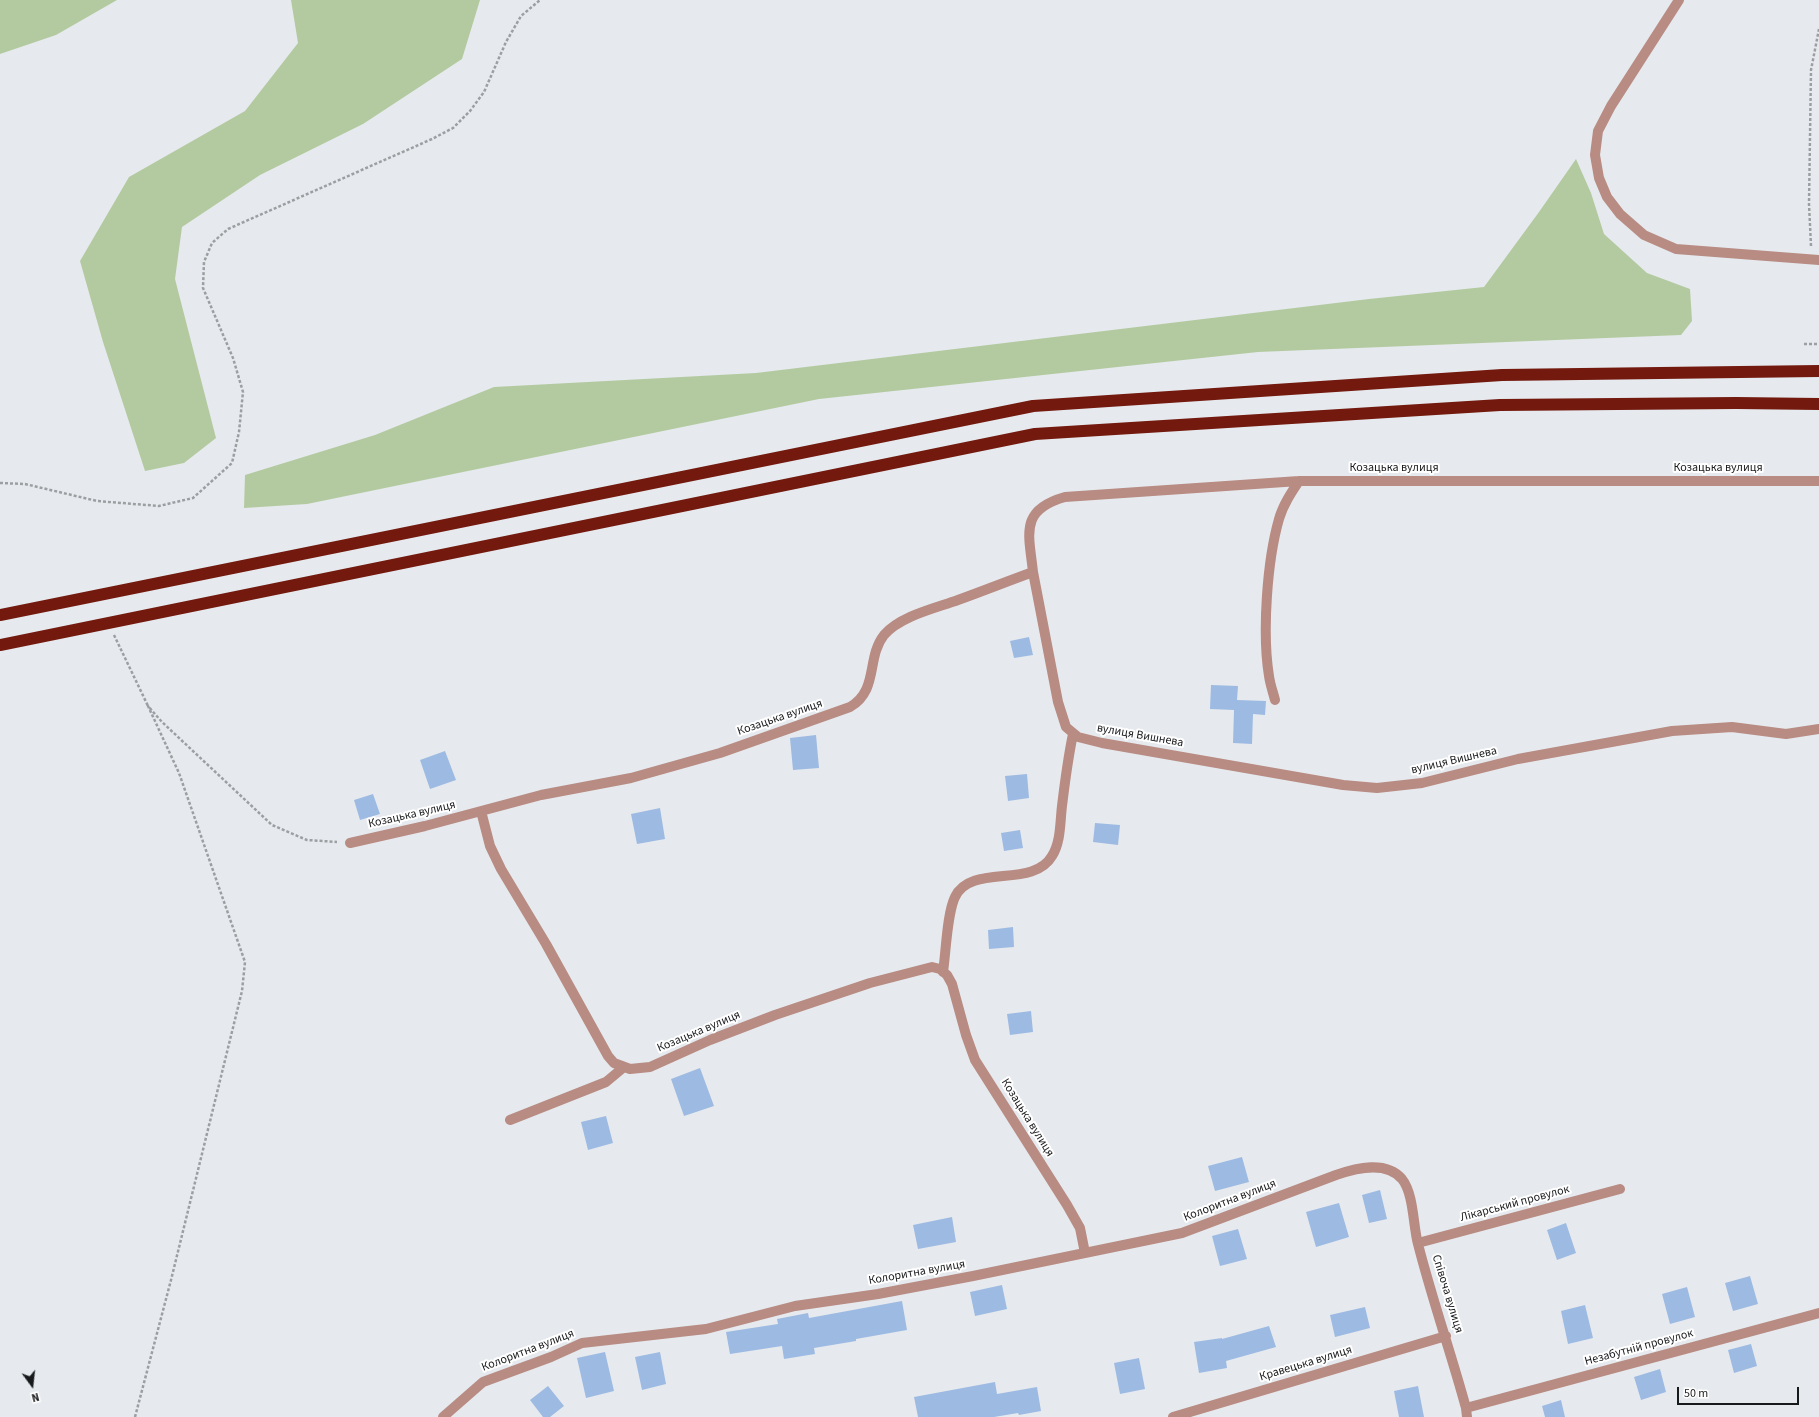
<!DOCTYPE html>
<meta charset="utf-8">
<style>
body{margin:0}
#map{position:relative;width:1819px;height:1417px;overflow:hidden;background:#e6eaee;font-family:"Source Sans 3",sans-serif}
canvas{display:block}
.north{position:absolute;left:12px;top:1365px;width:40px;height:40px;-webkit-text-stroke:3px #fff;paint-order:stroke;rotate:165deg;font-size:11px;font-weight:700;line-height:16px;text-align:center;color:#18191b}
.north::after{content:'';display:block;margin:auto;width:14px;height:18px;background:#18191b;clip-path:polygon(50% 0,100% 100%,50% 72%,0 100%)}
.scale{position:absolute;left:1677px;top:1387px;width:122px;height:18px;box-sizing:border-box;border:2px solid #18191b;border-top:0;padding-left:5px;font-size:12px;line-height:14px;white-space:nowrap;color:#18191b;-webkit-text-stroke:3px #fff;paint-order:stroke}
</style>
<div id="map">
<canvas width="1819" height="1417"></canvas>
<div class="north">N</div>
<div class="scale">50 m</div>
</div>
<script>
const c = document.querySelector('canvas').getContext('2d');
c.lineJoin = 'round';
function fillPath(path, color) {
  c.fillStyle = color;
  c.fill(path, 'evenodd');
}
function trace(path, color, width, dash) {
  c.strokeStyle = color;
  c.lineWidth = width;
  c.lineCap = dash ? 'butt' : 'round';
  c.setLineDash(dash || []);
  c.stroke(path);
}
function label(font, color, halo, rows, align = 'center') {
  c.font = font + ' "Source Sans 3",sans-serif';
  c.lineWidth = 4;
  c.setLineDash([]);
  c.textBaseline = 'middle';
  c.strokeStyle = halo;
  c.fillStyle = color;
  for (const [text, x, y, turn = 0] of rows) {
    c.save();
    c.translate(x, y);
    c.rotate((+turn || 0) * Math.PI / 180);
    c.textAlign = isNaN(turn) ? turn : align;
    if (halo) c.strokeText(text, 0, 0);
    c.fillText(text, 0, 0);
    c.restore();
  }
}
fillPath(new Path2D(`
 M 0,0 L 117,0 L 56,35 L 0,54 Z
 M 291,0 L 480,0 L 462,59 L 363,124 L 260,175 L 182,227 L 175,279 L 216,438 L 184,463 L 145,471 L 103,342 L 80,261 L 129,177 L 245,111 L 298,43 Z
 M 1576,159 L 1591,193 L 1604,234 L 1647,273 L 1690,289 L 1692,321 L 1681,335 L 1258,352 L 819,399 L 307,504 L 244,508 L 245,475 L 375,435 L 494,387 L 756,373 L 1369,299 L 1484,287 L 1539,212 Z`), '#b3caa0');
fillPath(new Path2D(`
 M 1029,637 L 1033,655 L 1014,658 L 1010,641 Z
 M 1211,685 L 1238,686 L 1237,700 L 1266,701 L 1265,715 L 1253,714 L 1252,744 L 1233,743 L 1234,710 L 1210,709 Z
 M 816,735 L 819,768 L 793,770 L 790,738 Z
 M 445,751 L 456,780 L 430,789 L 420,760 Z
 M 1027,774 L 1029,798 L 1008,801 L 1005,776 Z
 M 373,794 L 380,814 L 360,820 L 354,800 Z
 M 660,808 L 665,839 L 637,844 L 631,814 Z
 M 1095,823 L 1120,825 L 1118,845 L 1093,842 Z
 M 1020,830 L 1023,848 L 1004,851 L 1001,833 Z
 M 1013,927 L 1014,947 L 989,949 L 988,930 Z
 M 1031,1011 L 1033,1032 L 1010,1035 L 1007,1014 Z
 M 700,1068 L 714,1106 L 684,1116 L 671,1079 Z
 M 606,1116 L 613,1143 L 588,1150 L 581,1122 Z
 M 1242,1157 L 1249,1182 L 1215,1191 L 1208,1166 Z
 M 1380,1190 L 1387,1219 L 1369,1223 L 1362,1195 Z
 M 1339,1203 L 1349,1237 L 1316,1247 L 1306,1212 Z
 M 952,1217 L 956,1242 L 918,1249 L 913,1225 Z
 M 1566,1223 L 1576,1253 L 1557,1260 L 1547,1230 Z
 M 1238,1229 L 1247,1259 L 1220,1266 L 1212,1236 Z
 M 1750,1276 L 1758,1304 L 1733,1311 L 1725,1283 Z
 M 1002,1285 L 1007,1309 L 975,1316 L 970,1292 Z
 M 1687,1287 L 1695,1317 L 1670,1324 L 1662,1294 Z
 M 902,1301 L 907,1330 L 856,1339 L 856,1341 L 814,1348 L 815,1354 L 784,1359 L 782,1346 L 730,1354 L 726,1332 L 778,1324 L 777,1319 L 808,1313 L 809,1318 Z
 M 1585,1305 L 1593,1338 L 1568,1344 L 1561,1311 Z
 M 1365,1307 L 1370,1328 L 1335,1337 L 1330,1315 Z
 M 1269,1326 L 1276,1347 L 1226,1361 L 1227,1368 L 1199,1373 L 1194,1342 L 1222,1338 L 1222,1339 Z
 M 1751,1344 L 1757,1366 L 1734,1373 L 1728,1350 Z
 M 605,1352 L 614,1391 L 586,1398 L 577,1358 Z
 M 660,1352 L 666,1384 L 642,1390 L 635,1357 Z
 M 1139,1358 L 1145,1389 L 1120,1394 L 1114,1363 Z
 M 1660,1369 L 1666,1392 L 1641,1400 L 1634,1377 Z
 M 995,1382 L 997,1394 L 1037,1387 L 1041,1411 L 1019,1415 L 1018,1413 L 994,1417 L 918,1417 L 914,1397 Z
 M 548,1386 L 564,1406 L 550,1417 L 543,1417 L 530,1400 Z
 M 1418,1386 L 1424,1417 L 1399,1417 L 1394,1391 Z
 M 1561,1400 L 1565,1417 L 1545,1417 L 1542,1406 Z`), '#9dbae3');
trace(new Path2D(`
 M 1811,246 L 1809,204 L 1811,70 L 1819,29
 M 1804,344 L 1819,344
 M 0,483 L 25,484 L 97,501 L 159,506 L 193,498 L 232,463 L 239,432 L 243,392 L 233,358 L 203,288 L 204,262 L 212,243 L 228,229 L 432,139 L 453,128 L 470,111 L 484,92 L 506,42 L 521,16 L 540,0
 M 114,635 L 148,706
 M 135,1417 L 171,1280 L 242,991 L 245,962 L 179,773 L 148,706 L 162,722 L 272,825 L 307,840 L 337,842`), '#9c9fa2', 2.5, [3, 2]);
trace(new Path2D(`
 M 1679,0 L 1611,106 L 1598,131 L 1595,155 L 1599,178 L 1607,197 L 1620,214 L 1644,235 L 1676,249 L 1819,260
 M 1033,572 L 1058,702 L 1066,727 L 1078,737 L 1102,743 L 1343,785 L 1377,788 L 1422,783 L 1518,759 L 1672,731 L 1732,727 L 1786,734 L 1819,729
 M 1275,700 C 1273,692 1270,684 1269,676 C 1262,633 1267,561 1279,519 C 1283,505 1291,493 1299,481
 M 481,811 L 490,846 L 501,869 L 546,944 L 608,1056 L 614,1063 L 630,1069 L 650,1067 L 710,1040 L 775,1015 L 870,983 L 932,967 L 940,969 L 947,975 L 952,984 L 966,1035 L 975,1060 L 1067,1205 L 1080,1228 L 1085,1253
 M 350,843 L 425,826 L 541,795 L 631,778 L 720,753 L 850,707 C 879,690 866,658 884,635 C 900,616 936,608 958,600 C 983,591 1008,581 1033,572 C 1029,534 1019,510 1065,497 L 1299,481 L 1819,481
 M 943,972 C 946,952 947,913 955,897 C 971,863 1033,889 1052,856 C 1061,842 1060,822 1062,806 C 1065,781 1068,758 1073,734
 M 510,1120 L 606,1082 L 624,1067
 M 1418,1243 L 1620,1189
 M 1466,1408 L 1819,1313
 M 443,1417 L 483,1382 L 551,1357 L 582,1343 L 706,1329 L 795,1306 L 878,1294 L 973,1276 L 1182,1233 L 1336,1175 C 1356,1168 1386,1160 1402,1179 C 1414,1194 1413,1226 1418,1244 C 1432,1299 1451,1353 1466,1408 L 1467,1417
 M 1173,1417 L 1446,1336`), '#b88b83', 10);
trace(new Path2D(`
 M 0,615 L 1033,406 L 1502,375 L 1819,371
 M 0,645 L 1035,434 L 1500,405 L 1736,403 L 1819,404`), '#73190e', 12);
label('12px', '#18191b', '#fff', [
 ["Козацька вулиця",1394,468],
 ["Козацька вулиця",1718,468],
 ["Козацька вулиця",780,718,-19],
 ["вулиця Вишнева",1140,736,10],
 ["вулиця Вишнева",1454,761,-13],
 ["Козацька вулиця",412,815,-13],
 ["Козацька вулиця",699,1032,-23],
 ["Козацька вулиця",1027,1118,58],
 ["Колоритна вулиця",1230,1201,-21],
 ["Лікарський провулок",1515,1204,-15],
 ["Колоритна вулиця",917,1273,-10],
 ["Співоча вулиця",1447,1294,73],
 ["Незабутній провулок",1639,1348,-15],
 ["Колоритна вулиця",528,1351,-21],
 ["Кравецька вулиця",1306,1364,-17]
]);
</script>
